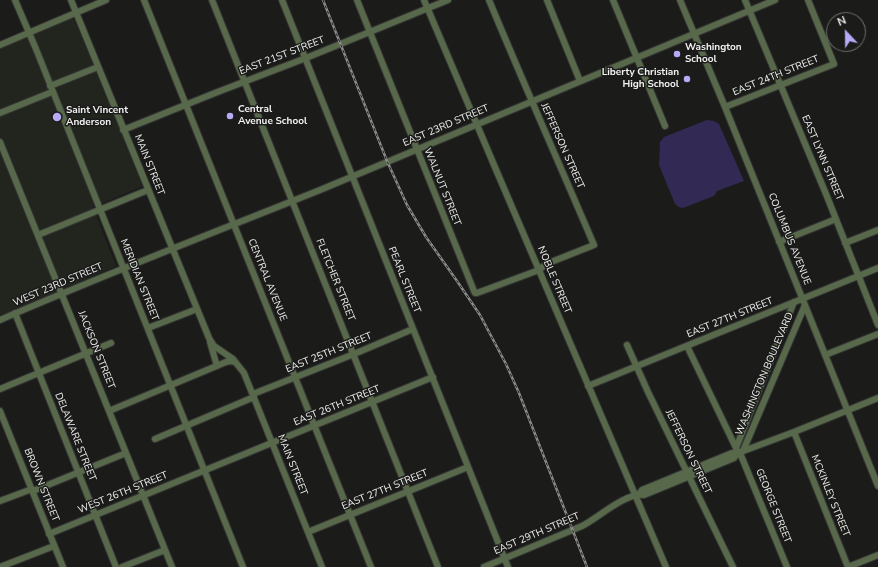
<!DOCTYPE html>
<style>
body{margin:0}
#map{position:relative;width:878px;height:567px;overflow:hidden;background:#1b1c1a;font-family:"Nunito Sans",sans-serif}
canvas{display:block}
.north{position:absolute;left:826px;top:12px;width:40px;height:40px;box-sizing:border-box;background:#1b1c1a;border:1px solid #717270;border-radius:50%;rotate:338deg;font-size:11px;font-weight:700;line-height:16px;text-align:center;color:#f1f2f1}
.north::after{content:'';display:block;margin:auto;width:14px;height:18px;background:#b7abf7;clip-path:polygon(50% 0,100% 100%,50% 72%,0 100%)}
</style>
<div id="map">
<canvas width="878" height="567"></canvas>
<div class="north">N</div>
</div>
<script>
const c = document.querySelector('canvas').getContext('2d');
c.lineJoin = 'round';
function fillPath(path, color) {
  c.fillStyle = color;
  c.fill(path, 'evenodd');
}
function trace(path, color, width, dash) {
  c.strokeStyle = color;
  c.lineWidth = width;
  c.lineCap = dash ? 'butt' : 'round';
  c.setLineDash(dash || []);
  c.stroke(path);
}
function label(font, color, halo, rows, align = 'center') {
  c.font = font + ' "Nunito Sans",sans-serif';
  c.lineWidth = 3;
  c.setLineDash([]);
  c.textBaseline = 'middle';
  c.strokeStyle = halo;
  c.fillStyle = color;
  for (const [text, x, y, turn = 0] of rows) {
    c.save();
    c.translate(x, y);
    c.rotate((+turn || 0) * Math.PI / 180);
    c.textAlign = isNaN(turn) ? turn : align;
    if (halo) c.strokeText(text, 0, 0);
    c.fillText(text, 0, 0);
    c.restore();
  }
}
fillPath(new Path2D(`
 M 72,18 L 75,20 L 143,186 L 93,207 L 116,266 L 0,316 L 0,49 Z`), '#21251e');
fillPath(new Path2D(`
 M 707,120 L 714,121 L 719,124 L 744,181 L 717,191 L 714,196 L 683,208 L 679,207 L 675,204 L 659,165 L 660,142 L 664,137 Z`), '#322955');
const minor = new Path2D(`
 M 15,0 L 36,49 L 243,567
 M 71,0 L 209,338 L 214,346 L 233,359 L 244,373 L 322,567
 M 144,0 L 371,567
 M 212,0 L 438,567
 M 282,0 L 508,567
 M 357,0 L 474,291 L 475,293 L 477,293 L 539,270 L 546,264 L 594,245 C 559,163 523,82 489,0
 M 424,0 L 497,172 L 666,567
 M 547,0 L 580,81
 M 613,0 L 665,126
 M 680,0 L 725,107 L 878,486
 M 745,0 L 826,194 L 878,325
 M 0,45 L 106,0
 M 50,86 L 98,67
 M 725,107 L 834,64 L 808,0
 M 0,113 L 52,92
 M 123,130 L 215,93 L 306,58 L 448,0
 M 0,142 L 126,453 L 172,567
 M 38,235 L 148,190
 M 779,242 L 836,219
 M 845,243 L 878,230
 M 15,313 L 116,567
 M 0,320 C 106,274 213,233 320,190 C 472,127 623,63 775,0
 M 148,328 L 197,309
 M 210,342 L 217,366
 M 627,345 L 648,392 L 733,567
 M 687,346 L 737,450
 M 825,355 L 878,334
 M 588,386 L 878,268
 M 0,389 L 111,343
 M 253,394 L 354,354 L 413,329
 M 0,411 L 63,567
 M 109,411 L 226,362 L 230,361 L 235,362
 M 794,432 L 848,567
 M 155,439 L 254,397
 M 736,448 L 794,302
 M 743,451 L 805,305
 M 740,453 L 787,567
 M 33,491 L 126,453
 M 639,494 L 642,490 L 732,453 L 738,453 L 794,432 L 878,398
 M 0,501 L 32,489
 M 308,532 L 468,467
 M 49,534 L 433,377
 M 0,567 L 54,546
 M 122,567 L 165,550
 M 484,567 L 582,526 C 598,518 626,492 644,495 L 734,458 L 738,453
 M 848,567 L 878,555`);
trace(minor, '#353634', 8);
trace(minor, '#57684b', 6);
const rail = new Path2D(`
 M 323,0 L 387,161 L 407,205 L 426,237 L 457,281 L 480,315 L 506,364 L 519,393 L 587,567`);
trace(rail, '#8a8b8a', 2.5);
trace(rail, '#1b1c1a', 1, [3]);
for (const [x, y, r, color] of [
 [677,54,4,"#b7abf7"],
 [687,79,4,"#b7abf7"],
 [230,116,4,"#b7abf7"],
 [57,117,5,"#b7abf7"]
]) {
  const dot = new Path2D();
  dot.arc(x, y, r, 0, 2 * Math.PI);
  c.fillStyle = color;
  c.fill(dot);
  trace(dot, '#1b1c1a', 1.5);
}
label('bold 10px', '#f1f2f1', '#1b1c1a', [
 ["Washington",685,48],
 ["School",685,60],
 ["Liberty Christian",679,73,"right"],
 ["High School",679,85,"right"],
 ["Central",238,110],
 ["Avenue School",238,122],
 ["Saint Vincent",66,111],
 ["Anderson",66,123]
], 'left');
label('10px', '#f1f2f1', '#1b1c1a', [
 ["EAST 21ST STREET",282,56,-21],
 ["EAST 24TH STREET",776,76,-22],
 ["EAST 23RD STREET",446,126,-23],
 ["JEFFERSON STREET",562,146,66],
 ["EAST LYNN STREET",822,158,67],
 ["MAIN STREET",149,165,68],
 ["WALNUT STREET",442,187,68],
 ["COLUMBUS AVENUE",789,239,68],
 ["MERIDIAN STREET",139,280,68],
 ["CENTRAL AVENUE",267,280,68],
 ["FLETCHER STREET",335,280,68],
 ["PEARL STREET",404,280,68],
 ["NOBLE STREET",554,280,67],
 ["WEST 23RD STREET",58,285,-23],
 ["EAST 27TH STREET",730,318,-22],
 ["JACKSON STREET",96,350,68],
 ["EAST 25TH STREET",329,353,-22],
 ["WASHINGTON BOULEVARD",765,374,-67],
 ["EAST 26TH STREET",337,406,-22],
 ["DELAWARE STREET",75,437,68],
 ["JEFFERSON STREET",688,452,64],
 ["MAIN STREET",292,465,68],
 ["BROWN STREET",41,485,68],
 ["EAST 27TH STREET",385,490,-22],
 ["WEST 26TH STREET",123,493,-22],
 ["MCKINLEY STREET",830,496,68],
 ["GEORGE STREET",773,506,68],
 ["EAST 29TH STREET",537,534,-23]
]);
</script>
